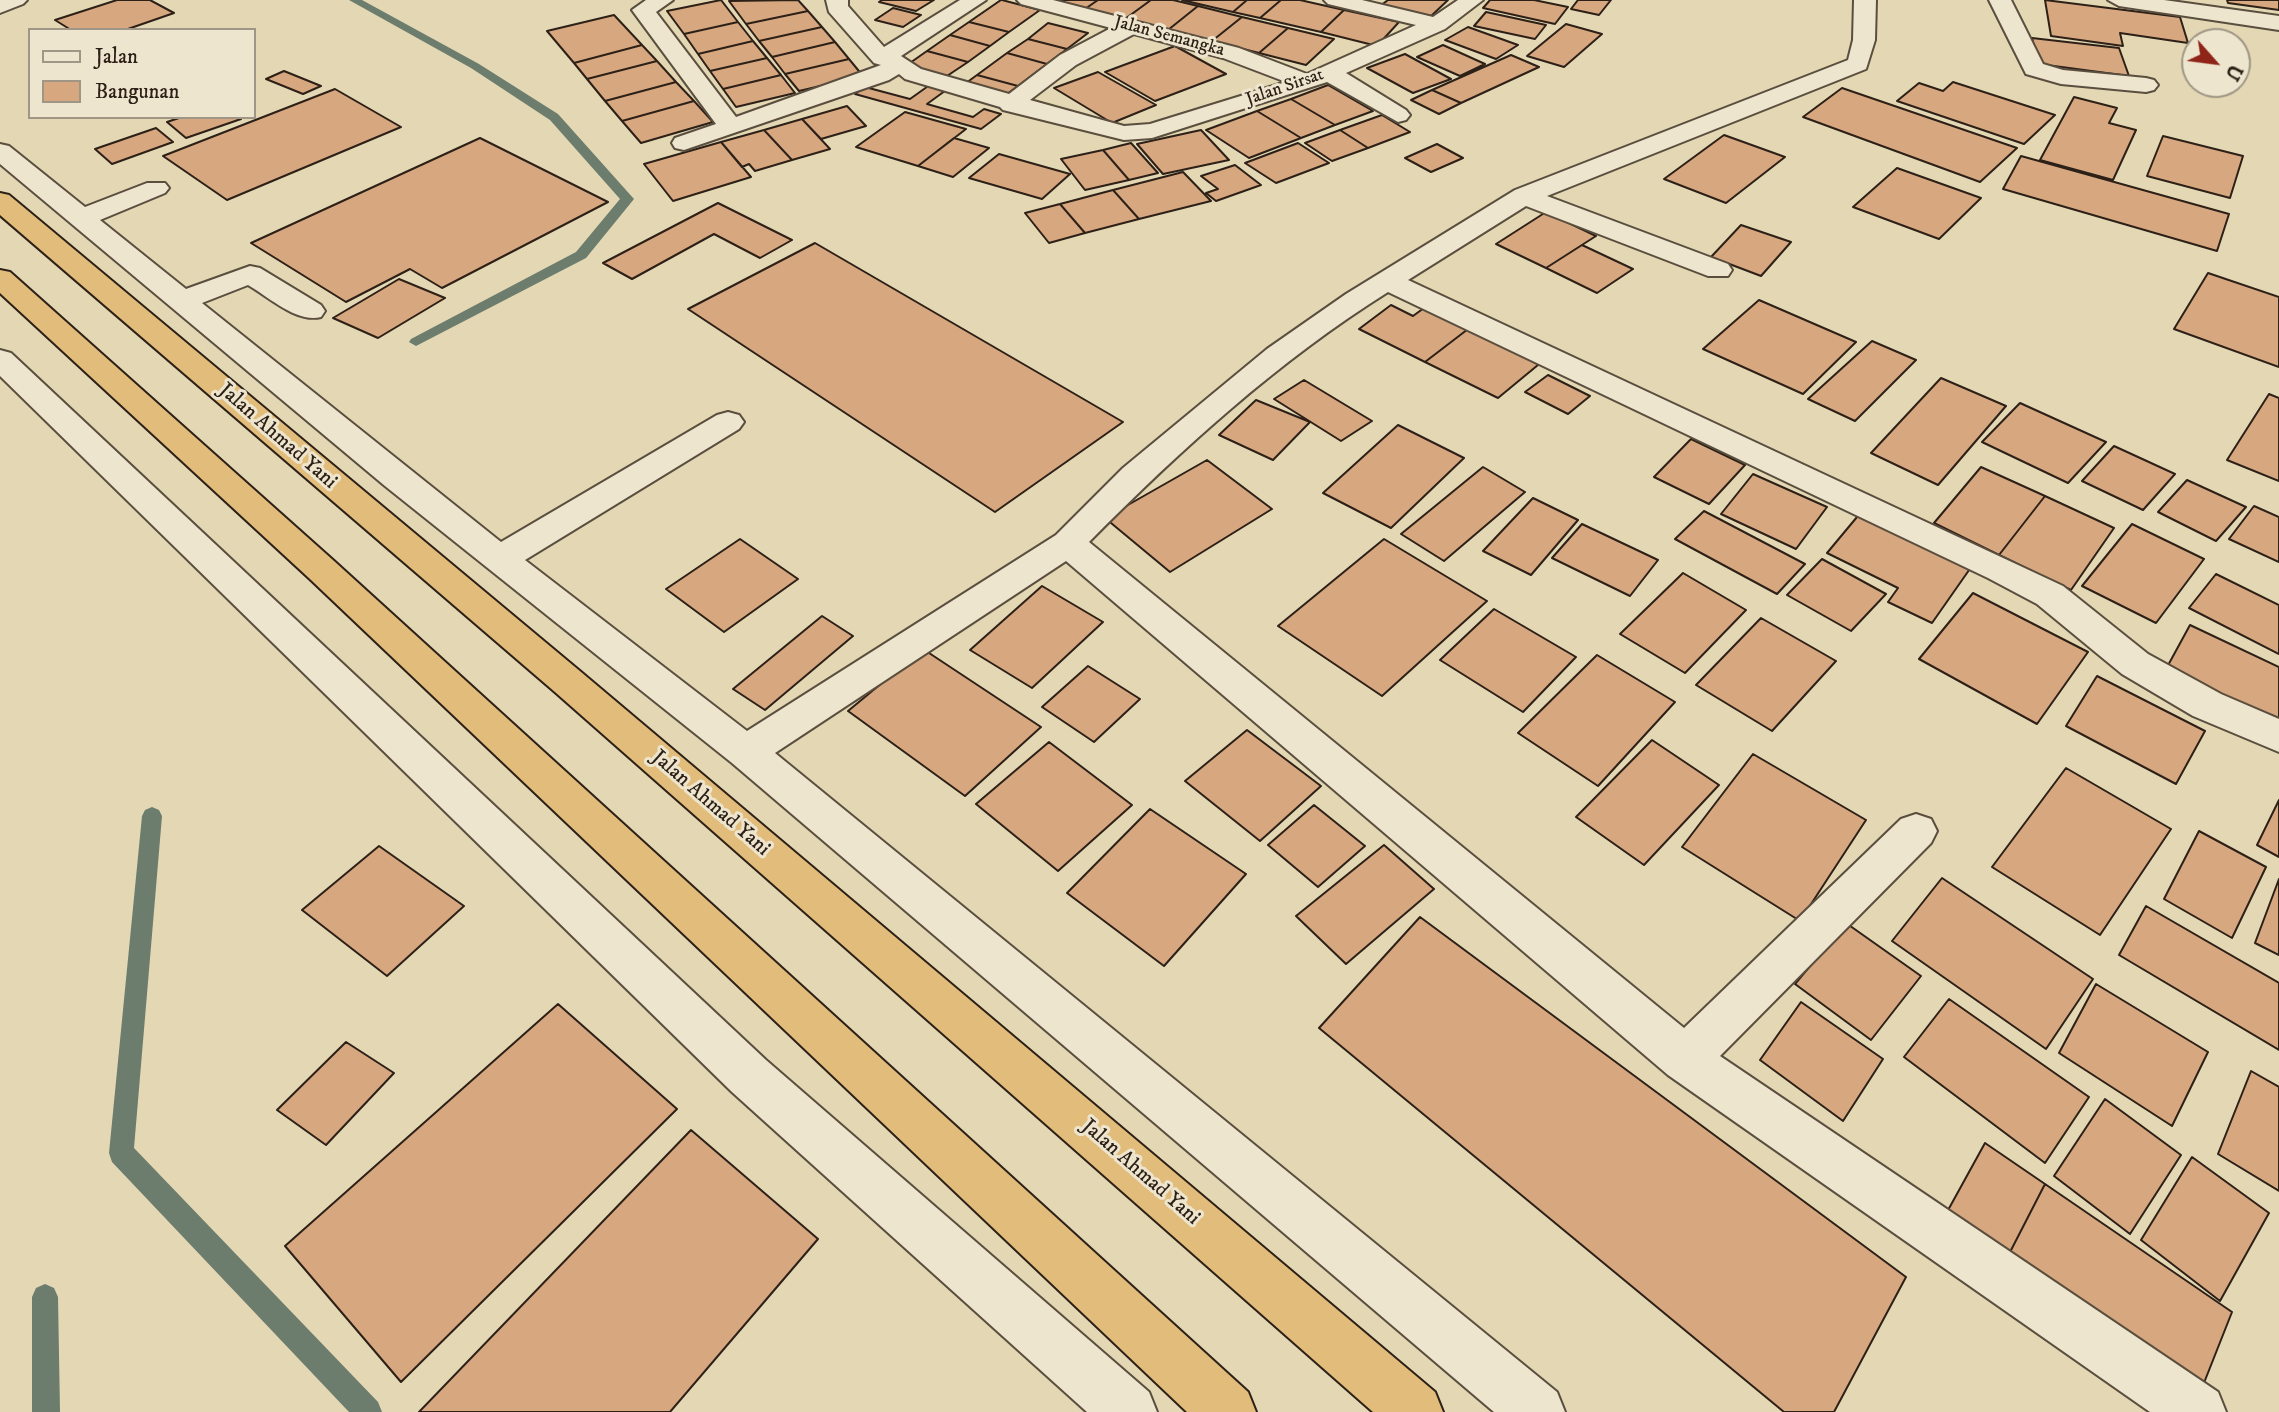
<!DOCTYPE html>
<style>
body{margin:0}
#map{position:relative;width:2279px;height:1412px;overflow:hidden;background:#e3d7b4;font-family:"IM FELL DW Pica",serif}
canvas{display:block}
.legend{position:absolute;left:28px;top:28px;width:228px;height:91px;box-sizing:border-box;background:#ede5ce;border:2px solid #a09685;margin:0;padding:9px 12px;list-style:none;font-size:21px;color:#2d2017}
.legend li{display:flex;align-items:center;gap:14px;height:35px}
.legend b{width:35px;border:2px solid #a09685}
.north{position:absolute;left:2181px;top:28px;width:70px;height:70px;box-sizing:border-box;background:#ede5ce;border:2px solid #a09685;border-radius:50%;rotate:118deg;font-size:19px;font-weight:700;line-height:28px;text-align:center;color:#2d2017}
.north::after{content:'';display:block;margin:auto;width:24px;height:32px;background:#8f2418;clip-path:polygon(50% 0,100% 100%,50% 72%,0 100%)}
</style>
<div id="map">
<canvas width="2279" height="1412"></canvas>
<ul class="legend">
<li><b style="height:9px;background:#ede5ce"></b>Jalan</li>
<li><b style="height:19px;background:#d7a780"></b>Bangunan</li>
</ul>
<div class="north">U</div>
</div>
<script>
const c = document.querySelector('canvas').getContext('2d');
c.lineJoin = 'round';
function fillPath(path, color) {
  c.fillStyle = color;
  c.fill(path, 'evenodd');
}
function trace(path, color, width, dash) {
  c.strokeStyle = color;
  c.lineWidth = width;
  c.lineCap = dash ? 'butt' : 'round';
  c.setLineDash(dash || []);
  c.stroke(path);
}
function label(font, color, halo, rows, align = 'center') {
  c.font = font + ' "IM FELL DW Pica",serif';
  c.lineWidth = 6;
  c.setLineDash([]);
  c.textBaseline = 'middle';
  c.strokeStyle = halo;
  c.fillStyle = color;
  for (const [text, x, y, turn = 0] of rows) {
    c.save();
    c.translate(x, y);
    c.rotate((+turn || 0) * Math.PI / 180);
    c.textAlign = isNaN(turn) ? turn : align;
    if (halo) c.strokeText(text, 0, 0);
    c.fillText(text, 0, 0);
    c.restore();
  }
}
fillPath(new Path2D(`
 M 349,0 L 362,0 L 479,64 L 558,114 L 634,199 L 586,258 L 416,346 L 409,342 L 411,339 L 576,252 L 620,199 L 550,120 L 471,68 Z
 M 152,807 L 159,810 L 162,816 L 134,1148 L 378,1402 L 382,1412 L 349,1412 L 112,1162 L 109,1153 L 142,816 L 145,810 Z
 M 45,1284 L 54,1288 L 58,1297 L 60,1412 L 32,1412 L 32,1297 L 36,1288 Z`), '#6c7c6d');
const building = new Path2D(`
 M 117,0 L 150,0 L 174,13 L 125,30 L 71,30 L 55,20 Z
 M 721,0 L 738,22 L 684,34 L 667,11 Z
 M 798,0 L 808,11 L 746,24 L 729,1 Z
 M 882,0 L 934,0 L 916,11 L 879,2 Z
 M 1001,0 L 1002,0 L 1040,10 L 1009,32 L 969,22 Z
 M 1050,0 L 1098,0 L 1085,9 Z
 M 1098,0 L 1151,0 L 1125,19 L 1085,9 Z
 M 1151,0 L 1173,0 L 1198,6 L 1168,30 L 1125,19 Z
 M 1182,0 L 1247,0 L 1233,12 Z
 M 1247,0 L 1281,0 L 1260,18 L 1233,12 Z
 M 1281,0 L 1300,0 L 1344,10 L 1321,32 L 1260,18 Z
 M 1388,0 L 1448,0 L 1429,18 L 1380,6 Z
 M 1490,0 L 1534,0 L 1568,7 L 1555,24 L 1483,8 Z
 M 1578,0 L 1611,0 L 1599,15 L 1571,9 Z
 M 2045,0 L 2180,17 L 2188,43 L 2120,33 L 2123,46 L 2051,36 Z
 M 2227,0 L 2279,0 L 2279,10 L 2228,3 Z
 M 1198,6 L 1242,17 L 1212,41 L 1168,30 Z
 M 893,8 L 921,15 L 903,27 L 875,20 Z
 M 1344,10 L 1399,22 L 1377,46 L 1321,32 Z
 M 808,11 L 822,27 L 759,41 L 746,24 Z
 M 1486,12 L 1546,25 L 1535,39 L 1474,26 Z
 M 614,15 L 642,45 L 574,63 L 547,31 Z
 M 1242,17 L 1288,28 L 1259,53 L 1212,41 Z
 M 738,22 L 753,41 L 698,54 L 684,34 Z
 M 969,22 L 1009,32 L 990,46 L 950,35 Z
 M 1048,23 L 1088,33 L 1067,49 L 1028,39 Z
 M 1566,24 L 1602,34 L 1564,67 L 1527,56 Z
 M 822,27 L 835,42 L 772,57 L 759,41 Z
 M 1468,27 L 1518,45 L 1496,59 L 1445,40 Z
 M 1288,28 L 1334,39 L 1306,65 L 1259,53 Z
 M 950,35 L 990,46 L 968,62 L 927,51 Z
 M 2032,38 L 2119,48 L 2129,76 L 2039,64 Z
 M 1028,39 L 1067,49 L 1047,64 L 1007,53 Z
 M 753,41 L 767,58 L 710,71 L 698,54 Z
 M 835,42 L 849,59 L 785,74 L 772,57 Z
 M 642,45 L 657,61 L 587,79 L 574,63 Z
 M 1443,45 L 1485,64 L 1460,76 L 1417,57 Z
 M 1175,46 L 1226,74 L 1155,101 L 1105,72 Z
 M 927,51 L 968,62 L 947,76 L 907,65 Z
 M 1007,53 L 1047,64 L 1018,86 L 977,75 Z
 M 1405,54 L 1451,79 L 1413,93 L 1367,68 Z
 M 1511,55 L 1539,67 L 1461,103 L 1432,90 Z
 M 767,58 L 781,75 L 723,89 L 710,71 Z
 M 849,59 L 863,76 L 799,91 L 785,74 Z
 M 657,61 L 676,82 L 605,101 L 587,79 Z
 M 284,71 L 321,86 L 303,94 L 266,79 Z
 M 1098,72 L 1156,105 L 1112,123 L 1054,88 Z
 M 781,75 L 795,93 L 736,107 L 723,89 Z
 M 977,75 L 1018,86 L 1003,97 L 962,86 Z
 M 676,82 L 694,101 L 622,121 L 605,101 Z
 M 1953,82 L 2055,115 L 2024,144 L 1897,101 L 1919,83 L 1943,91 Z
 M 931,84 L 949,88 L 927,104 L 973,117 L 984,109 L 1001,114 L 981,129 L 855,94 L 865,87 L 910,99 Z
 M 1328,85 L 1373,111 L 1335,125 L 1291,99 Z
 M 1842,88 L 2017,148 L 1980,182 L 1803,117 Z
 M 335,89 L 401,127 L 227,200 L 163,156 Z
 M 1432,90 L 1461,103 L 1439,114 L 1411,100 Z
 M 2074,97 L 2117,108 L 2109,123 L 2136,130 L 2113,180 L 2040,160 Z
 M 1291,99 L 1335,125 L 1301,138 L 1257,111 Z
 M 694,101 L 713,122 L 641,143 L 622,121 Z
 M 847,106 L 866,126 L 821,139 L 802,119 Z
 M 1257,111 L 1301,138 L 1249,158 L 1206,130 Z
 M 905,112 L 966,129 L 918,166 L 856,147 Z
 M 1382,115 L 1410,132 L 1368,148 L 1340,130 Z
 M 182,117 L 239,117 L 241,119 L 186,138 L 167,122 Z
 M 802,119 L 830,149 L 792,160 L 764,130 Z
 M 156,128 L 173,142 L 112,164 L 95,149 Z
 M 764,130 L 792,160 L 755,171 L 749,164 L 742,167 L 721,142 Z
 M 1201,130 L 1229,160 L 1163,174 L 1137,144 Z
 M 1340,130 L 1368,148 L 1332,161 L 1305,143 Z
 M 1724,135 L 1785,157 L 1726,203 L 1664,179 Z
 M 2163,136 L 2243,156 L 2230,198 L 2147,176 Z
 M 480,138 L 608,202 L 442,288 L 410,269 L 346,302 L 251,243 Z
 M 954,138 L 989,148 L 953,177 L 918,166 Z
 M 721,142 L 751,177 L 673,201 L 644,164 Z
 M 1131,143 L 1158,173 L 1129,180 L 1103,150 Z
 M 1298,143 L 1329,163 L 1276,183 L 1245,163 Z
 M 1437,144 L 1463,158 L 1431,172 L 1405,158 Z
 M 1103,150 L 1129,180 L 1085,190 L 1061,159 Z
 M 999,154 L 1070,174 L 1042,199 L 969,178 Z
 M 2021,156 L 2229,214 L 2217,251 L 2003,189 Z
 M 1235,165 L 1261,185 L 1216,201 L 1206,193 L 1218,189 L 1201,176 Z
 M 1897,168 L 1981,198 L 1939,239 L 1853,207 Z
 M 1183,172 L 1211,201 L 1139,219 L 1113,190 Z
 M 1113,190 L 1139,219 L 1085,233 L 1060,204 Z
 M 718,203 L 792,240 L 760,258 L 714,234 L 632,279 L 603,263 Z
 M 1060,204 L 1085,233 L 1049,243 L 1025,213 Z
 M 1546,212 L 1596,236 L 1546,268 L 1496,244 Z
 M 1741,225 L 1791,242 L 1761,276 L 1711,257 Z
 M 815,243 L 1123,422 L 995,512 L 688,309 Z
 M 1582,245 L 1633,269 L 1597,293 L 1546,268 Z
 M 2208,273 L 2279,297 L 2279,367 L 2174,329 Z
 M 399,279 L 445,298 L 378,338 L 333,318 Z
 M 1759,300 L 1856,342 L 1803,394 L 1703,349 Z
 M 1391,305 L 1413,316 L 1428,305 L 1472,326 L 1425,362 L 1359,329 Z
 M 1472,326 L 1544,360 L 1498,398 L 1425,362 Z
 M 1872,341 L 1916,360 L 1855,421 L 1808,399 Z
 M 1548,375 L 1590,396 L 1568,414 L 1525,392 Z
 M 1941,378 L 2006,406 L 1938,485 L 1871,453 Z
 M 1304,380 L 1372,421 L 1341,441 L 1274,399 Z
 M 2269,394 L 2279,398 L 2279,481 L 2227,460 Z
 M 1256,400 L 1310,422 L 1273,460 L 1219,435 Z
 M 2020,403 L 2106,442 L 2068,483 L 1982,442 Z
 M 1398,425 L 1464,458 L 1391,528 L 1323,493 Z
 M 1691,439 L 1745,465 L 1709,504 L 1654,477 Z
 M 2114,446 L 2175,474 L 2143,510 L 2082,481 Z
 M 1207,460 L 1272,509 L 1170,572 L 1105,518 Z
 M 1483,467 L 1525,492 L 1444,561 L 1401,534 Z
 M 1981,467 L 2045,496 L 1999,555 L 1934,523 Z
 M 1753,474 L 1827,507 L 1796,549 L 1721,514 Z
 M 2187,480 L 2246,507 L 2216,541 L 2158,512 Z
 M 2045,496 L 2114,528 L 2071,590 L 1999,555 Z
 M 1533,498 L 1578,520 L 1531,575 L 1483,551 Z
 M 2254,506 L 2279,517 L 2279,562 L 2229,539 Z
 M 1704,511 L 1805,564 L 1777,594 L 1675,539 Z
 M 1862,511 L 1974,563 L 1932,623 L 1888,602 L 1898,588 L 1827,553 Z
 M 1582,524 L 1658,560 L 1630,596 L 1552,558 Z
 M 2132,524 L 2204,559 L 2156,623 L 2082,586 Z
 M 740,539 L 798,579 L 724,632 L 666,589 Z
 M 1384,539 L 1487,601 L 1382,696 L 1278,626 Z
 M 1822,559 L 1886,594 L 1851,631 L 1787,595 Z
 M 1683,573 L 1746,610 L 1685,673 L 1620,634 Z
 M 2216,574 L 2279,605 L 2279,654 L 2189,608 Z
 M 1042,586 L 1103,622 L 1032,688 L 970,650 Z
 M 1973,593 L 2088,652 L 2037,724 L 1919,659 Z
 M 1494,609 L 1576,657 L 1523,712 L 1440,660 Z
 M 822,616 L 853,636 L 765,710 L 733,689 Z
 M 1761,618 L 1836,661 L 1772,731 L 1696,685 Z
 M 2190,625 L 2279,667 L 2279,723 L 2166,669 Z
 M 923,649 L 1041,727 L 965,796 L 848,711 Z
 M 1597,655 L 1675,702 L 1598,786 L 1518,733 Z
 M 1088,666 L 1140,699 L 1094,742 L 1042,707 Z
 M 2097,676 L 2205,731 L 2176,784 L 2066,726 Z
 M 1247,730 L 1321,786 L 1260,841 L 1185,781 Z
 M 1652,740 L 1719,785 L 1644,865 L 1576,817 Z
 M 1049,742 L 1132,805 L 1058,871 L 976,804 Z
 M 1753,754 L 1866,820 L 1800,921 L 1682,847 Z
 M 2066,768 L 2171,829 L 2100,935 L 1992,867 Z
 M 2279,800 L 2279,857 L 2257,845 Z
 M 1314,805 L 1365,846 L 1318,887 L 1268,845 Z
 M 1150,809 L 1246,874 L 1164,966 L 1067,893 Z
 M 2199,831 L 2266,867 L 2232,938 L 2164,899 Z
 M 1384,845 L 1434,889 L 1346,964 L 1296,916 Z
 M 379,846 L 464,906 L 387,976 L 302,910 Z
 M 1942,878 L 2093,979 L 2046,1049 L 1892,941 Z
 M 2279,879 L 2279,955 L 2255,943 Z
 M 2146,906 L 2279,983 L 2279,1050 L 2119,955 Z
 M 1420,917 L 1906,1277 L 1834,1412 L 1784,1412 L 1319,1028 Z
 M 1846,923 L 1921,976 L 1871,1040 L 1795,984 Z
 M 2096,984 L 2208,1052 L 2172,1126 L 2059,1053 Z
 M 1949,999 L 2089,1097 L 2045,1163 L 1904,1057 Z
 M 1801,1002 L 1883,1059 L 1843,1121 L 1760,1060 Z
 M 558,1004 L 677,1109 L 401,1382 L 285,1246 Z
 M 346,1042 L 394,1073 L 326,1145 L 277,1110 Z
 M 2251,1071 L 2279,1087 L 2279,1191 L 2218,1154 Z
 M 2105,1099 L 2181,1155 L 2130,1234 L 2054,1176 Z
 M 691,1130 L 818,1239 L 670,1412 L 419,1412 Z
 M 1985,1143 L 2045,1184 L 2008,1256 L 1947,1212 Z
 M 2192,1157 L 2269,1213 L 2220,1301 L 2141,1240 Z
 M 2045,1184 L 2232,1312 L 2200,1393 L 2008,1256 Z`);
fillPath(building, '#d7a780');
trace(building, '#2d2017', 2);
const minor = new Path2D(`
 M 0,0 L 27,0 L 23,4 L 0,13 Z
 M 646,0 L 673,0 L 656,12 L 736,117 L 881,65 L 874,63 L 829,12 L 826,0 L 848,0 L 848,6 L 884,47 L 960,0 L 986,0 L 901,56 L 921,69 L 1009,94 L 1060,55 L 1111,28 L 1021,4 L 1017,0 L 1053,0 L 1239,48 L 1307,74 L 1416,25 L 1328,4 L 1324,0 L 1362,0 L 1433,17 L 1458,0 L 1483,0 L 1445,29 L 1346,73 L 1406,110 L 1410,115 L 1406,120 L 1398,122 L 1327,82 L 1152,138 L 1124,140 L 1003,110 L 1000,107 L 905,79 L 899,74 L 889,80 L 684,150 L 675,148 L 672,143 L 675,138 L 716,124 L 632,10 ZM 1134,34 L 1223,58 L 1286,82 L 1150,124 L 1124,126 L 1030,100 L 1076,65 Z
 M 1854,0 L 1876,0 L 1875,40 L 1866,69 L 1547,196 L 1728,264 L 1732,270 L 1728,276 L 1708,276 L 1526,206 L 1408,280 L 2063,586 L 2148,654 L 2221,694 L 2279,719 L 2279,752 L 2193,716 L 2122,674 L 2037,604 L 1988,578 L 1388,292 C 1278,361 1180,450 1089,542 L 1684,1028 L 1901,819 L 1916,814 L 1931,819 L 1937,831 L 1931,843 L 1720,1056 L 2218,1392 L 2226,1412 L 2150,1412 L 1668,1075 L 1066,561 L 775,753 L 1557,1392 L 1565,1412 L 1494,1412 L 732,763 L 385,486 L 0,164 L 0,144 L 9,146 L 85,207 L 147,183 L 165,183 L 169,188 L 165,193 L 100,220 L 186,289 L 250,266 L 260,268 L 321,305 L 325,311 L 321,317 C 296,323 269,297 248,285 L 202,303 L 501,542 L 717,415 L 728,412 L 739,415 L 744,422 L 739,429 L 525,560 L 747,731 L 1056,535 L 1123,468 L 1267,349 L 1346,294 L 1515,190 L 1848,60 L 1853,40 Z
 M 1989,0 L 2011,0 L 2043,64 L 2063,70 L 2146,78 L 2154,80 L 2158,85 L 2154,90 L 2146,92 L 2061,84 L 2026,74 Z
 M 2108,0 L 2164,0 L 2279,16 L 2279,30 L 2119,6 Z
 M 0,350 L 11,353 L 766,1060 L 1149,1392 L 1157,1412 L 1087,1412 L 732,1092 L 0,376 Z`);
const highway = new Path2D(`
 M 0,193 L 9,195 L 581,672 L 1435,1392 L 1443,1412 L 1373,1412 L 555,692 L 0,215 Z
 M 0,270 L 10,272 L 334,561 L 1248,1392 L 1256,1412 L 1187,1412 L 310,579 L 0,293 Z`);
trace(minor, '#5a4e3e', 4);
trace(highway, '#2d2017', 4);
fillPath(minor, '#ede5ce');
fillPath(highway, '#e2bc7a');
label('18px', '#2d2017', '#ede5ce', [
 ["Jalan Semangka",1169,37,15],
 ["Jalan Sirsat",1285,88,-19]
]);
label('21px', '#2d2017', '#ede5ce', [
 ["Jalan Ahmad Yani",277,437,41],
 ["Jalan Ahmad Yani",710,804,41],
 ["Jalan Ahmad Yani",1140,1173,41]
]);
</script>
